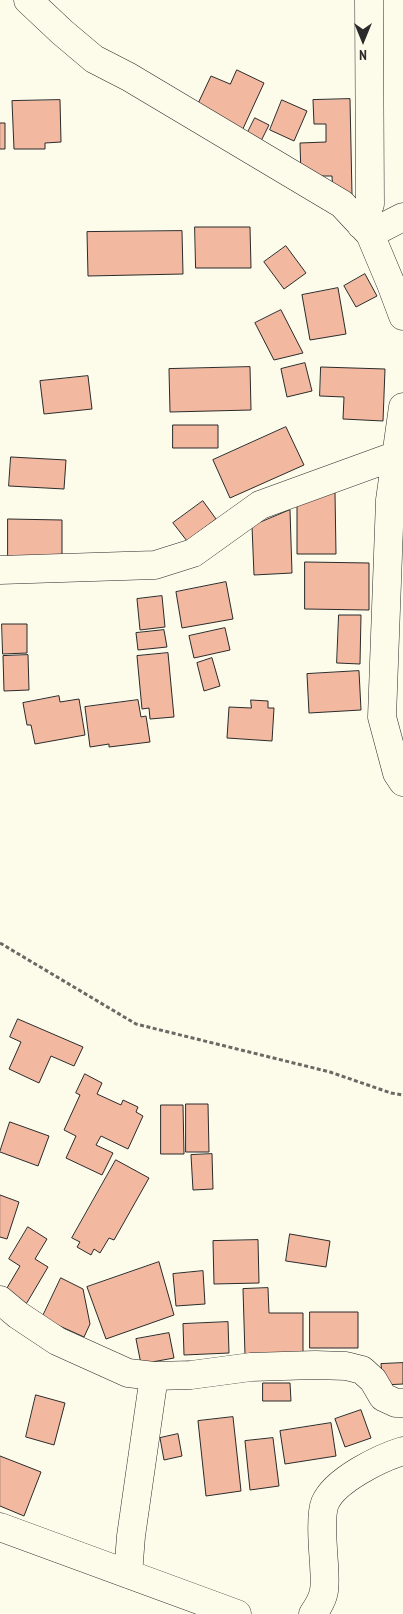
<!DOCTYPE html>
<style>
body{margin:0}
#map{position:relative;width:403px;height:1614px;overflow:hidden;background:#fdfbea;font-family:"PT Sans Narrow",sans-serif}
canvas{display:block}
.north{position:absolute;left:338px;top:15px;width:50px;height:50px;-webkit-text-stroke:4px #fdfbea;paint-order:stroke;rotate:180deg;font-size:14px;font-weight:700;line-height:20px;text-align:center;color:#2b2b2b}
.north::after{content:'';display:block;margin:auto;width:18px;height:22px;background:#2b2b2b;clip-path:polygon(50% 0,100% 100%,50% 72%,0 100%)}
</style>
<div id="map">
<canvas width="403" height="1614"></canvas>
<div class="north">N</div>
</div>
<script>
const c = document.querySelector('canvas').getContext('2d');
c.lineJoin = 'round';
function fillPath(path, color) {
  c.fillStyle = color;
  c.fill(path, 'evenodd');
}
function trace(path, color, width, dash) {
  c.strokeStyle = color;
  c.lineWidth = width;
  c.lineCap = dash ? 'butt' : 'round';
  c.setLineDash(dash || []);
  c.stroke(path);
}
const building = new Path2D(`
 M 237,70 L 264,83 L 241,133 L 194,112 L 211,76 L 230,84 Z
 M 350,99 L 352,195 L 333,195 L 332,176 L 301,176 L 300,143 L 326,142 L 326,124 L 314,124 L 313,100 Z
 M 60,100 L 61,142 L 45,143 L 45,149 L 14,149 L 12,101 Z
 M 282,100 L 307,111 L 294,141 L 270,130 Z
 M 255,118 L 269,125 L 260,143 L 246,136 Z
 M 0,123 L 5,123 L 5,149 L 0,149 Z
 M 195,227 L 250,227 L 251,268 L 196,268 Z
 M 182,231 L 183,274 L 88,276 L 87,232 Z
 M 286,246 L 306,273 L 284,289 L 264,262 Z
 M 365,274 L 377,296 L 356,307 L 344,286 Z
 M 338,288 L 346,334 L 310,340 L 302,295 Z
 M 281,310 L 303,353 L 274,360 L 255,323 Z
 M 305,363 L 312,391 L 287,397 L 281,369 Z
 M 250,367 L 251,410 L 170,412 L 169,369 Z
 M 321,367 L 385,369 L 383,421 L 343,419 L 344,397 L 320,396 Z
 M 88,376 L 92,409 L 44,414 L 40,381 Z
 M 173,425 L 218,425 L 218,448 L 173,448 Z
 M 286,427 L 304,465 L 230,498 L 213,460 Z
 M 11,457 L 66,460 L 64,489 L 9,486 Z
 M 335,492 L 336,554 L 297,554 L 297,505 Z
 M 203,501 L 216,519 L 187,541 L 173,523 Z
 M 290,510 L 292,573 L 254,575 L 252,526 Z
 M 8,519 L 62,520 L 62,557 L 8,556 Z
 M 305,562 L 369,563 L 369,610 L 305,609 Z
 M 226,582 L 233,619 L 182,628 L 176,592 Z
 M 162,596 L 165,627 L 140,630 L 137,599 Z
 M 339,615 L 361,615 L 360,664 L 337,663 Z
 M 2,624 L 27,624 L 27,653 L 3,654 Z
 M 225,628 L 230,650 L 194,658 L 189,636 Z
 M 164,630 L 167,647 L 138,650 L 136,633 Z
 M 168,653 L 174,717 L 150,719 L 149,708 L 142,709 L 137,656 Z
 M 28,655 L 29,690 L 4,691 L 3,656 Z
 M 212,658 L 220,686 L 204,691 L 197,663 Z
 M 359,671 L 361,710 L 309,713 L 307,674 Z
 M 59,696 L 60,702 L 79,699 L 85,735 L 35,744 L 31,725 L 27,725 L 23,703 Z
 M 138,700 L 141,717 L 146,716 L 150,742 L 109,747 L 109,744 L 90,747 L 85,707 Z
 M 251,700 L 268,701 L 268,708 L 274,708 L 272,741 L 227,738 L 229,707 L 251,708 Z
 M 18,1019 L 83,1047 L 74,1066 L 51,1056 L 39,1083 L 9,1069 L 21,1042 L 10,1037 Z
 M 85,1074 L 102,1083 L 97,1094 L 121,1105 L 123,1100 L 138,1107 L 136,1112 L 143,1116 L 128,1149 L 101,1136 L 96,1145 L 113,1153 L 102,1175 L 66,1158 L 76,1136 L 64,1130 L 80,1095 L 76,1093 Z
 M 186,1104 L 208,1104 L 209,1152 L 186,1152 Z
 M 161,1105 L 183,1105 L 184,1154 L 161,1154 Z
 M 10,1122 L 49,1136 L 38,1166 L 0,1152 Z
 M 212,1154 L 213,1189 L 193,1190 L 191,1155 Z
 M 116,1160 L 149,1178 L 114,1240 L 109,1238 L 100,1253 L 94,1249 L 91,1255 L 77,1247 L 80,1242 L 72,1238 Z
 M 0,1195 L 19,1202 L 7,1239 L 0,1237 Z
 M 28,1227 L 47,1239 L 35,1259 L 48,1267 L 25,1306 L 4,1293 L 20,1266 L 9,1259 Z
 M 290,1234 L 330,1241 L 326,1267 L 286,1261 Z
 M 258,1240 L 259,1283 L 214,1284 L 213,1241 Z
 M 159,1262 L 174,1315 L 106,1339 L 87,1287 Z
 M 203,1271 L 205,1304 L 176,1306 L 173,1274 Z
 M 61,1278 L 83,1289 L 90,1324 L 84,1337 L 42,1318 Z
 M 268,1288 L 269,1313 L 303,1313 L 303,1354 L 245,1355 L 243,1289 Z
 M 310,1312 L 358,1312 L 358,1348 L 310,1348 Z
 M 228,1322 L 229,1353 L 184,1355 L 183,1324 Z
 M 169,1333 L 174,1358 L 141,1364 L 136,1339 Z
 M 403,1363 L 403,1384 L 383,1385 L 381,1364 Z
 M 263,1383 L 290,1383 L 291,1401 L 263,1401 Z
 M 36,1395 L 65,1403 L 54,1445 L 26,1437 Z
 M 361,1410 L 371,1438 L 345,1447 L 335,1419 Z
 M 233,1417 L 241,1491 L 206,1496 L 198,1421 Z
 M 331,1423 L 336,1456 L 285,1464 L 280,1431 Z
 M 178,1434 L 182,1456 L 164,1460 L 160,1438 Z
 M 273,1438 L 279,1486 L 250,1490 L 245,1441 Z
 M 0,1456 L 41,1472 L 24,1516 L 0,1506 Z`);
fillPath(building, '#f2b8a0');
trace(building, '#2b2b2b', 1);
const minor = new Path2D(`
 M 28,0 L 62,32 L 94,59 L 129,77 L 342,204 L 370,234 L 391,284 L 403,316
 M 361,225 L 370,204 L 369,0
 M 370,234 L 403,217
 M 403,407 L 390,500 L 382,717 L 397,773 L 403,782
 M 0,570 L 155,565 L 193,553 L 260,505 L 403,453
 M 0,1300 L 18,1315 L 57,1341 L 128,1373 L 154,1376 L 191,1375 L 251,1367 L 315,1365 L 346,1366 L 362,1370 L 373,1380 L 383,1397 L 396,1403 L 403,1403
 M 0,1527 L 237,1614
 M 128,1574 L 131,1536 L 154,1376
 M 313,1614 C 327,1594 325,1587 324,1564 C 323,1550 320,1515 325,1503 C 335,1480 380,1458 403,1451`);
trace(minor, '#2b2b2b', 29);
trace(new Path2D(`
 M 0,943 L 136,1024 L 330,1072 L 391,1093 L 403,1095`), '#6a6964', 3, [4, 2.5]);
trace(minor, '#fdfbea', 28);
</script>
